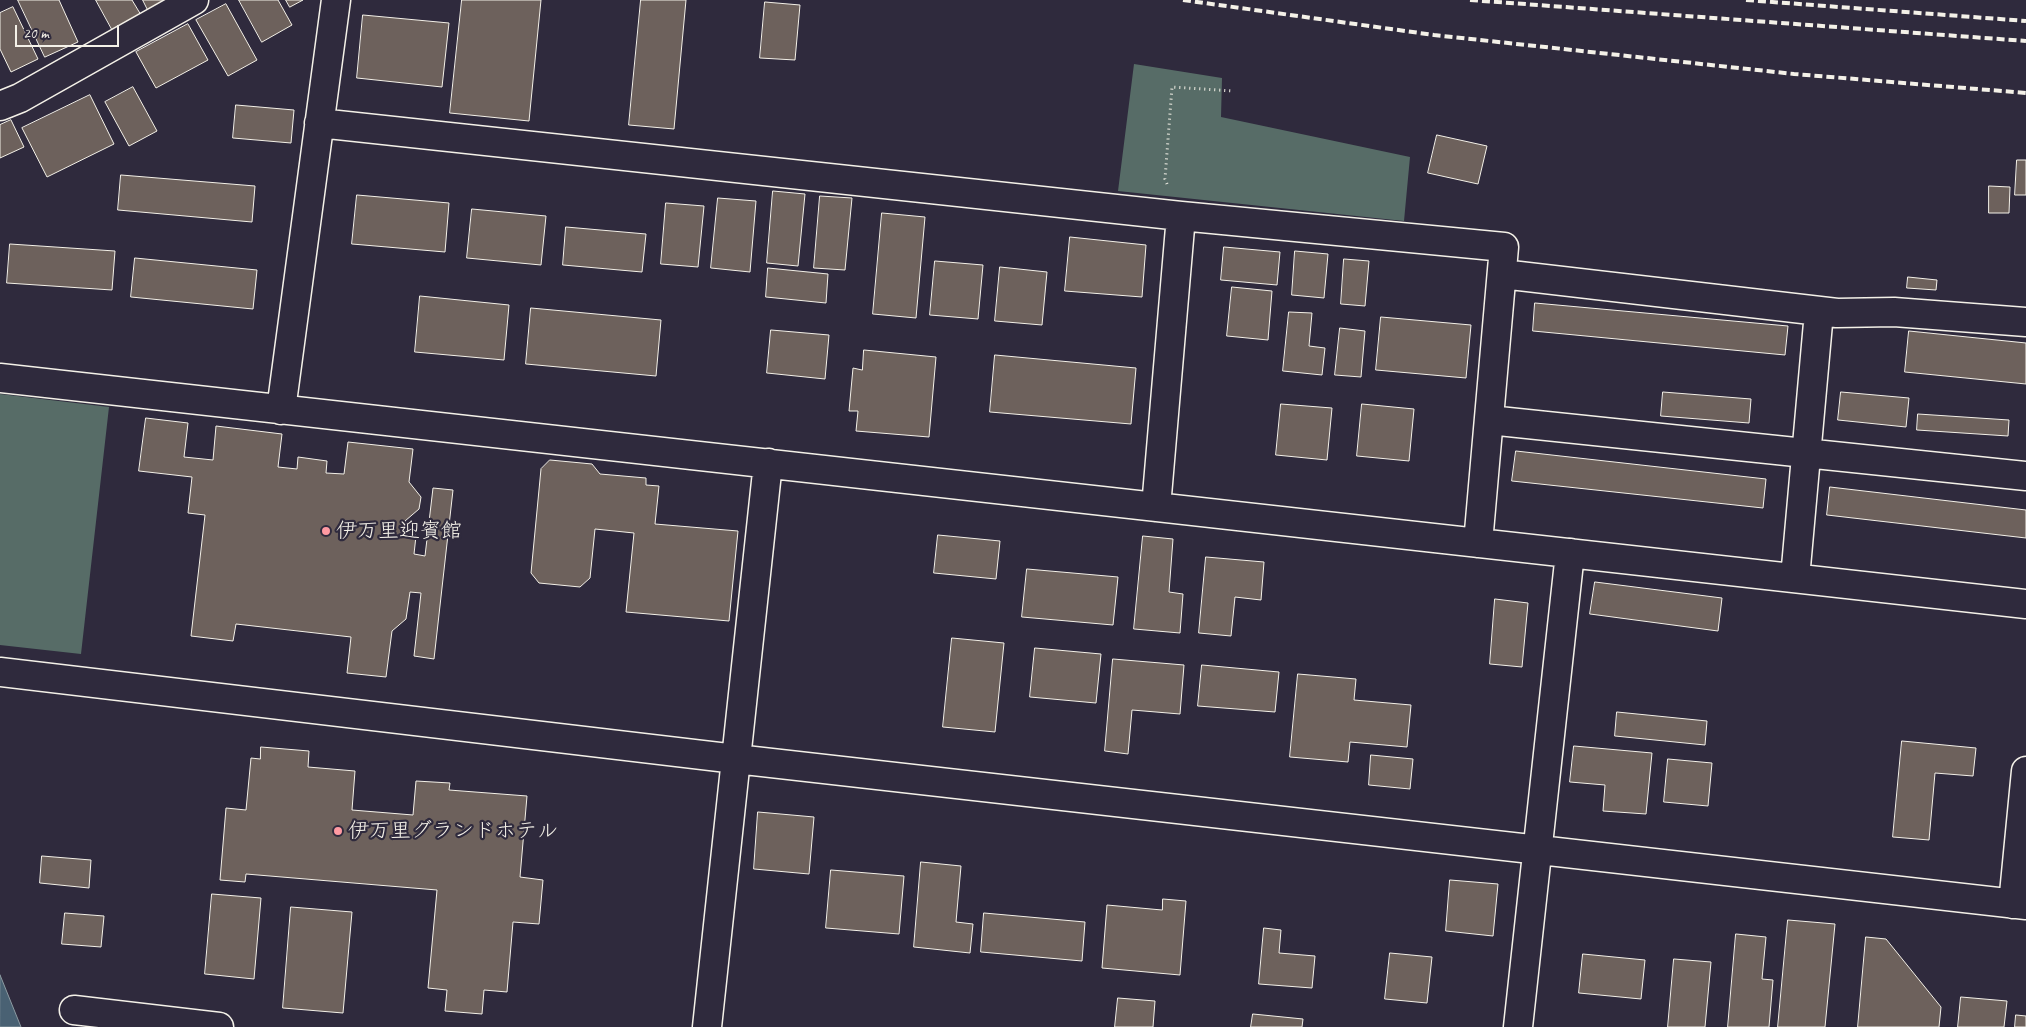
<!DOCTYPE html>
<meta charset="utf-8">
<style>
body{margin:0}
#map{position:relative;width:2026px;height:1027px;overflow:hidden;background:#2f2a3d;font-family:Caveat,sans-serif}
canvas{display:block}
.scale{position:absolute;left:15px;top:25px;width:104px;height:22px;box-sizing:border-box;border:2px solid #f4f1e8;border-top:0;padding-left:6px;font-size:15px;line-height:18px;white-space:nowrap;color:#f4f1e8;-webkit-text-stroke:4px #2f2a3d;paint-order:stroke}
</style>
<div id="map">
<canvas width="2026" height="1027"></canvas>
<div class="scale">20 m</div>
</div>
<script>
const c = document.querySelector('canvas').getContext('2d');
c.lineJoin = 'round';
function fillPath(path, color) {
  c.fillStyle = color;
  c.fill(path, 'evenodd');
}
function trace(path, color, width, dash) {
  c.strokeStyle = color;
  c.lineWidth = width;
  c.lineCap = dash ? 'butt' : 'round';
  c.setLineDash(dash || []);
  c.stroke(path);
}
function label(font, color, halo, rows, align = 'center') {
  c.font = font + ' Caveat,"Klee One",sans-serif';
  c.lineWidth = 4.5;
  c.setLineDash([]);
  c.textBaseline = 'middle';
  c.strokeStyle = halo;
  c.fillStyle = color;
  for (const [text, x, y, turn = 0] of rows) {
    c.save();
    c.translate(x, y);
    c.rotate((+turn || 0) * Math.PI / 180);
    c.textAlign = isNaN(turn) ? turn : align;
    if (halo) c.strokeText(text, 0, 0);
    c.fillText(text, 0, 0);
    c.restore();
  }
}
fillPath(new Path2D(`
 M 1134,64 L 1222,78 L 1221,117 L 1410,157 L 1404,221 L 1118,191 Z
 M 0,394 L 109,407 L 81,654 L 0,645 Z`), '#576c67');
const water = new Path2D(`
 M 0,975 L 21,1027 L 0,1027 Z`);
fillPath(water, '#496173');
trace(water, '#8d9ba2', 1);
const building = new Path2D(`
 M 18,0 L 59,0 L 78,42 L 45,57 Z
 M 96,0 L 132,0 L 141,15 L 113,31 Z
 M 143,0 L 166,0 L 148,10 Z
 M 239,0 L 278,0 L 292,25 L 262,42 Z
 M 286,0 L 303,0 L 290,7 Z
 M 462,0 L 541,0 L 529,121 L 450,113 Z
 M 641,0 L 686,0 L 674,129 L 629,125 Z
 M 765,2 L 800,5 L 795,60 L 760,58 Z
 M 226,4 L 257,60 L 228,76 L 196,20 Z
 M 13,7 L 38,59 L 11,72 L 0,49 L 0,13 Z
 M 363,15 L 449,23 L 442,87 L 357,78 Z
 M 188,24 L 208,60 L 156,88 L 136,52 Z
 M 133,87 L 157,131 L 129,146 L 105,102 Z
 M 90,95 L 114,144 L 47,177 L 22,128 Z
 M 236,105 L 294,110 L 291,143 L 233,138 Z
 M 11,120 L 24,147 L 0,158 L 0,125 Z
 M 1437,135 L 1487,146 L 1478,184 L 1428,173 Z
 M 2017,160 L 2026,160 L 2026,195 L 2015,195 Z
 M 121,175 L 255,186 L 252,222 L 118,210 Z
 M 1989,186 L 2010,187 L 2009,213 L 1989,213 Z
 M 773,191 L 805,194 L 798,266 L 767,263 Z
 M 357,195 L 449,203 L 445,252 L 352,244 Z
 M 820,196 L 852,198 L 845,270 L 814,268 Z
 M 718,198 L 756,201 L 750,272 L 711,268 Z
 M 666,203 L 704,206 L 698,267 L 661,264 Z
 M 472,209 L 546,216 L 541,265 L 467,258 Z
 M 882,213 L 925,217 L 916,318 L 873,314 Z
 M 566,227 L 646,234 L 642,272 L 563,265 Z
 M 1070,237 L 1146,245 L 1142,297 L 1065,291 Z
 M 10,244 L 115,251 L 112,290 L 7,283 Z
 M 1224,247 L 1280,252 L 1277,285 L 1221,280 Z
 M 1295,251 L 1328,254 L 1324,298 L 1292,295 Z
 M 135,258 L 257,270 L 253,309 L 131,297 Z
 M 1344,259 L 1369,261 L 1365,306 L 1341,304 Z
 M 935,261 L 983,265 L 978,319 L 930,315 Z
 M 1000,267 L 1047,272 L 1042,325 L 995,321 Z
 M 768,268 L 828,274 L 826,303 L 766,297 Z
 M 1908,277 L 1937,280 L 1936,290 L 1907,288 Z
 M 1232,287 L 1272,291 L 1268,340 L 1227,336 Z
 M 420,296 L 509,305 L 504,360 L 415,352 Z
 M 1535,303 L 1788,326 L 1785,355 L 1533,331 Z
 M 531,308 L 661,320 L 656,376 L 526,364 Z
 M 1289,312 L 1312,313 L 1309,346 L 1325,348 L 1322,375 L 1283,371 Z
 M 1381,317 L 1471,325 L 1466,378 L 1376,370 Z
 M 1340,328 L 1365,331 L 1361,377 L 1335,375 Z
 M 771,330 L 829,335 L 825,379 L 767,373 Z
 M 1909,331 L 2026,343 L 2026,384 L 1905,372 Z
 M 864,350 L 936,357 L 929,437 L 856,431 L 858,411 L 849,411 L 853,368 L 862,370 Z
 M 995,355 L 1136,368 L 1131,424 L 990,412 Z
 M 1663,392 L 1751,399 L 1749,423 L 1661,416 Z
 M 1841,392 L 1909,398 L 1906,427 L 1838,420 Z
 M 1281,404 L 1332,408 L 1327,460 L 1276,455 Z
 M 1362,404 L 1414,409 L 1409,461 L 1357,456 Z
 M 1918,414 L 2009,420 L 2008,436 L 1917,430 Z
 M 146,418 L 188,423 L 184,457 L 213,460 L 216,426 L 282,434 L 278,467 L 297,469 L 298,457 L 327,461 L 326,473 L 344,474 L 348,442 L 413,449 L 409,482 L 421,497 L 419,509 L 405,521 L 416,536 L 414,554 L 425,556 L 433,488 L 453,490 L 434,659 L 414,656 L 421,593 L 410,592 L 406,619 L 392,631 L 386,677 L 347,673 L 351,637 L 236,624 L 233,641 L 191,636 L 205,515 L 188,513 L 192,477 L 139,471 Z
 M 1516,451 L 1766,479 L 1763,508 L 1512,481 Z
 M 550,460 L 592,464 L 600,474 L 646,478 L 646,485 L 659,486 L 655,524 L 738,531 L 729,621 L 626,612 L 634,533 L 595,529 L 590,578 L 580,587 L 539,583 L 531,573 L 541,469 Z
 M 1830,487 L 2026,510 L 2026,538 L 1827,515 Z
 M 938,535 L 1000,541 L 996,579 L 934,573 Z
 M 1143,536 L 1173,539 L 1169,592 L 1183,594 L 1180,633 L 1134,629 Z
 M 1206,557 L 1264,562 L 1261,600 L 1235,597 L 1231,636 L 1199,633 Z
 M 1027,569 L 1118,577 L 1113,625 L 1022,617 Z
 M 1595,582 L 1722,598 L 1718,631 L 1590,614 Z
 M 1495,599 L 1528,603 L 1522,667 L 1490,664 Z
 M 952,638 L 1004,643 L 995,732 L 943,727 Z
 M 1035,648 L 1101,654 L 1096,703 L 1030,697 Z
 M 1113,659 L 1184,665 L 1180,714 L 1132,710 L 1128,754 L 1105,751 Z
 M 1202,665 L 1279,672 L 1275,712 L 1198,706 Z
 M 1298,674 L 1356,679 L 1354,700 L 1411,705 L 1407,747 L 1350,742 L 1348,762 L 1290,757 Z
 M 1617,712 L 1707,721 L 1705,745 L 1615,736 Z
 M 1902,741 L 1976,748 L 1973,776 L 1935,773 L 1929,840 L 1893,837 Z
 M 1574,746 L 1652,753 L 1646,814 L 1603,811 L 1605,785 L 1570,782 Z
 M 261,747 L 309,751 L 308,767 L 355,771 L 352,810 L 413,815 L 416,781 L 450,783 L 449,790 L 527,796 L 520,877 L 543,880 L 539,924 L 513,922 L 507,992 L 484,990 L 482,1014 L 445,1011 L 447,990 L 428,988 L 437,890 L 246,874 L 245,882 L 220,880 L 226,808 L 246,810 L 251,758 L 260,759 Z
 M 1371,755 L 1413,759 L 1410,789 L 1369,785 Z
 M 1668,759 L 1712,763 L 1708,806 L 1664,802 Z
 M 758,812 L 814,817 L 809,874 L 754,869 Z
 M 42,856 L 91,860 L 89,888 L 40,883 Z
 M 921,862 L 961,866 L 956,922 L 973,924 L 970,953 L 914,947 Z
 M 831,870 L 904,876 L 899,934 L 826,928 Z
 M 1450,880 L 1498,884 L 1493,936 L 1446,931 Z
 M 212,894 L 261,898 L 254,979 L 205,974 Z
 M 1163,899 L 1186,901 L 1180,975 L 1102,968 L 1107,905 L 1162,910 Z
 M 291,907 L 352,912 L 343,1013 L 283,1008 Z
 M 65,913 L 104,916 L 101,947 L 62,944 Z
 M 984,913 L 1085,922 L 1082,961 L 981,952 Z
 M 1788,920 L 1835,924 L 1825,1027 L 1778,1027 Z
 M 1264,928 L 1281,930 L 1279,953 L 1315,956 L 1312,988 L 1259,984 Z
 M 1736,934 L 1766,937 L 1762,979 L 1773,980 L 1769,1027 L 1728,1027 Z
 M 1866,937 L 1886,939 L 1941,1007 L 1939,1027 L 1858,1027 Z
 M 1390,953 L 1432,957 L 1427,1003 L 1385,999 Z
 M 1583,954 L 1645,960 L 1641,999 L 1579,993 Z
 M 1674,959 L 1711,962 L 1705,1027 L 1668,1027 Z
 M 1961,997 L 2007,1001 L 2004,1027 L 1958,1027 Z
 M 1118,998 L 1155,1001 L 1153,1027 L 1115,1027 Z
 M 1253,1014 L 1303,1019 L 1302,1027 L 1251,1027 Z
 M 2016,1015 L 2026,1016 L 2026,1027 L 2015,1027 Z`);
fillPath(building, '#6d615c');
trace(building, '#f4f1e8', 1);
const minor = new Path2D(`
 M 0,106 L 20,98 L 194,0
 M 319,123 L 1181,216 L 1504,247 L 1478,543
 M 1502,274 L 1837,313 L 1894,312 L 2026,322
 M 0,378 L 2026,604
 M 281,410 L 336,0
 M 1489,420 L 2026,476
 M 1156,507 L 1181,216
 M 1795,578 L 1819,312
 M 0,672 L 736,759 L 2026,905
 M 2013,904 L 2026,771
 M 74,1010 L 219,1027
 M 707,1027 L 768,463
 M 1518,1027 L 1570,553`);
trace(minor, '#f4f1e8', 31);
trace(new Path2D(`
 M 1167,184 L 1165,179 L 1172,87 L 1233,91`), '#f4f1e8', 3, [1, 4]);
trace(minor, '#2f2a3d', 28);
trace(new Path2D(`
 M 1183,0 L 1434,35 L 1794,74 L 2026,93
 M 1470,0 L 2026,41
 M 1746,0 L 2026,21`), '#f4f1e8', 4, [8, 4]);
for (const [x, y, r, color] of [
 [326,531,5,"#ff9aa2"],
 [338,831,5,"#ff9aa2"]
]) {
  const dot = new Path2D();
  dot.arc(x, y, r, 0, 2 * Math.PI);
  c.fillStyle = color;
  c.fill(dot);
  trace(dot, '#2f2a3d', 2);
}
label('21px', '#f4f1e8', '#2f2a3d', [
 ["伊万里迎賓館",336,531],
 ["伊万里グランドホテル",348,831]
], 'left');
</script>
